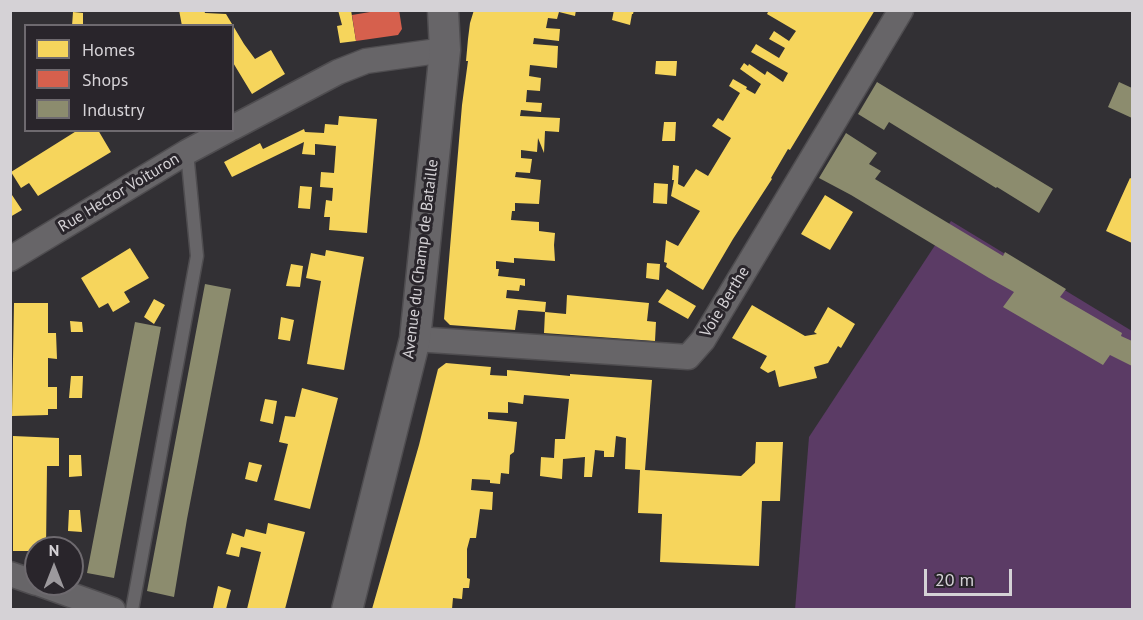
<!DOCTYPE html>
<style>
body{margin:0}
#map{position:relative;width:1143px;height:620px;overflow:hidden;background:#323034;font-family:"PT Sans",sans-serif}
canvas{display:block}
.frame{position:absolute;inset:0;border:12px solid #d5d2d6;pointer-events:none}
.legend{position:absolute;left:24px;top:24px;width:210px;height:108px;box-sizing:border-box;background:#29252b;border:2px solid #6e6a6f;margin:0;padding:8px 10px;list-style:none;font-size:18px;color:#d5d2d6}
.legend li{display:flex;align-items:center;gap:12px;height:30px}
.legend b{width:30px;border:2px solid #6e6a6f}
.north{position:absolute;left:24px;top:536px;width:60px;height:60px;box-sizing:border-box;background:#29252b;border:2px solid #6e6a6f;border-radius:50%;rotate:0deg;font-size:16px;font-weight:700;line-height:24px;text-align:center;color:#d5d2d6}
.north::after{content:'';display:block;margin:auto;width:21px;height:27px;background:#9c999d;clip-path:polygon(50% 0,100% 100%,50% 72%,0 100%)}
.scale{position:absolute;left:924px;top:569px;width:88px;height:27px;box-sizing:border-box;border:3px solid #d5d2d6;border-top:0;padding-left:8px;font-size:18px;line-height:21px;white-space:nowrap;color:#d5d2d6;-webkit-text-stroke:4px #29252b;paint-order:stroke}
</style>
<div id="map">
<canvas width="1143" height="620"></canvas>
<div class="frame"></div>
<ul class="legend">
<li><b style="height:16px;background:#f6d55c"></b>Homes</li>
<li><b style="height:16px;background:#d6604d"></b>Shops</li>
<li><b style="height:16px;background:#8c8c6e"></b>Industry</li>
</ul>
<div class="north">N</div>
<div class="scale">20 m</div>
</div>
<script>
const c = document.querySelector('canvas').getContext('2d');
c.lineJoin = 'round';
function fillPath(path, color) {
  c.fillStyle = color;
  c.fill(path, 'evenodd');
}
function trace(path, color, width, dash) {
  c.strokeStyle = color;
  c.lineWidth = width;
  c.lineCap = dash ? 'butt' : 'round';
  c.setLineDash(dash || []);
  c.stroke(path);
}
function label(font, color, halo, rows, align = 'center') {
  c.font = font + ' "PT Sans",sans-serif';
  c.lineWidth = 6;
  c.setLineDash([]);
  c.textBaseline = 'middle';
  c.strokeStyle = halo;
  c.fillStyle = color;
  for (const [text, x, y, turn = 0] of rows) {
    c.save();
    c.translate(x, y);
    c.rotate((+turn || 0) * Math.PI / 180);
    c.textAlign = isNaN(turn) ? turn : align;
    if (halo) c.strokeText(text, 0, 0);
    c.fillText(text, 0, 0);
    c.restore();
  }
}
fillPath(new Path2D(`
 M 951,221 L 1132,331 L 1132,609 L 795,610 L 809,437 Z`), '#5b3b65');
fillPath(new Path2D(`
 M 179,10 L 204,10 L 205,13 L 226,14 L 244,44 L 255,59 L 271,50 L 285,74 L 252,94 L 232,61 L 232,26 L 182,26 Z
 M 338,10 L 351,10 L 356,41 L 340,43 L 337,26 L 342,25 Z
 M 474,10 L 576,10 L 575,16 L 559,12 L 557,19 L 548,18 L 546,28 L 560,29 L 559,41 L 534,38 L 533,44 L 558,46 L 557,68 L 530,65 L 529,76 L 541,78 L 540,91 L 527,90 L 526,102 L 542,103 L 541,112 L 521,110 L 520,116 L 560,118 L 559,132 L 545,131 L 544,153 L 538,138 L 537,152 L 521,150 L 521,158 L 532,159 L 530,173 L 516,172 L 515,177 L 541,180 L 539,204 L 515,203 L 515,211 L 512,211 L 511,220 L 539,222 L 539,231 L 555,233 L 554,245 L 555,261 L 514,258 L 514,263 L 496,261 L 496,269 L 499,269 L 498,276 L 525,279 L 525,286 L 520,285 L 519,291 L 507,290 L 506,298 L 546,302 L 545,312 L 518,310 L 515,330 L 450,325 L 444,319 L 462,105 L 468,61 L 466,61 L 468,39 L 470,23 Z
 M 614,10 L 634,10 L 633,14 L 632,14 L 630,25 L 612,20 Z
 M 769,10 L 875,10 L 790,150 L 788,149 L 771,178 L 772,179 L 733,239 L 703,290 L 666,267 L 667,263 L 664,262 L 666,240 L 678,246 L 700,211 L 671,196 L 674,180 L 672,180 L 673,165 L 679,166 L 678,184 L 684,187 L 696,169 L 708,176 L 731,138 L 712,126 L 718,118 L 723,121 L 740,93 L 729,86 L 733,79 L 747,87 L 746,89 L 755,94 L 761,84 L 740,69 L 744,63 L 748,66 L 749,64 L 765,75 L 767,71 L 783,82 L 788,73 L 751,52 L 756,44 L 779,58 L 785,48 L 769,39 L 774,31 L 789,41 L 796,31 L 767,14 Z
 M 73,12 L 83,13 L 83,26 L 72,26 Z
 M 656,61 L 677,61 L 676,76 L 655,74 Z
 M 339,116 L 377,119 L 367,233 L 329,230 L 330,217 L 324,217 L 326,200 L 332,201 L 333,188 L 320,187 L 321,172 L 334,173 L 336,146 L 315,144 L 315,155 L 302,154 L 304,142 L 232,177 L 224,162 L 260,143 L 263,149 L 304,129 L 305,132 L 324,133 L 325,124 L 338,125 Z
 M 664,122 L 676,122 L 675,141 L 662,141 Z
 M 78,130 L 98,130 L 111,152 L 38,196 L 29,183 L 21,188 L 11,172 Z
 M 1130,178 L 1132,179 L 1132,243 L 1106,231 Z
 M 654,183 L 668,184 L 667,204 L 653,203 Z
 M 300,186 L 312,187 L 310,209 L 298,208 Z
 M 10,192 L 22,210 L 10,217 Z
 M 825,195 L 853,212 L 830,250 L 801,234 Z
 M 130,248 L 149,278 L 124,292 L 130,302 L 113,312 L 108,303 L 99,308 L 81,278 Z
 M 326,250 L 364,257 L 344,370 L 307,364 L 321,281 L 306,278 L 311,253 L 325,256 Z
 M 647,263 L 660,264 L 659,280 L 646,278 Z
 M 291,264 L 303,266 L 300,287 L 286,286 Z
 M 667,289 L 696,306 L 688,319 L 658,302 Z
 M 567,295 L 649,303 L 647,321 L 656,322 L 655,341 L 544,333 L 545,312 L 566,314 Z
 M 154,299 L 165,305 L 154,324 L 144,317 Z
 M 14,303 L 48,303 L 48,333 L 56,333 L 57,359 L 48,358 L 48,387 L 57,387 L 57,409 L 48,409 L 48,415 L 12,416 Z
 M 752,305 L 805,336 L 817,334 L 814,332 L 828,307 L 855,324 L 841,348 L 838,346 L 828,363 L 814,367 L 817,378 L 779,387 L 775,370 L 768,373 L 760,368 L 767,356 L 732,338 Z
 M 281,317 L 294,320 L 290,341 L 278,339 Z
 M 70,321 L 82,322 L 83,332 L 71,332 Z
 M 446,363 L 491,367 L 490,375 L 507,376 L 507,370 L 570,376 L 570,374 L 652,380 L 645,470 L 741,476 L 755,463 L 756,442 L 783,442 L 780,501 L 762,501 L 759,566 L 660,562 L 662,514 L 638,513 L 640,470 L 625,469 L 626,438 L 616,436 L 614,457 L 604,457 L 604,451 L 595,450 L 592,477 L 584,477 L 585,457 L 563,459 L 562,479 L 540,476 L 541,457 L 554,458 L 555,439 L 565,439 L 569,399 L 524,395 L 523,404 L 508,402 L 508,413 L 488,412 L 488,419 L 517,422 L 514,452 L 510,455 L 509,474 L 501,473 L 500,484 L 490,483 L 490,480 L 472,479 L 471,490 L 493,492 L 492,510 L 480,509 L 476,538 L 470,538 L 467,549 L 467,578 L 470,579 L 469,588 L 463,588 L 462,599 L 453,598 L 452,609 L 372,609 L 419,445 L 438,369 Z
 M 71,376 L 83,376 L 82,398 L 69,398 Z
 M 302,388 L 338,398 L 310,509 L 274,500 L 288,444 L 279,442 L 285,416 L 295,417 Z
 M 265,399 L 277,401 L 273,424 L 260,421 Z
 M 13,436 L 59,438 L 59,466 L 47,466 L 46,548 L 36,548 L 36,551 L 13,551 Z
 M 69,455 L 81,455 L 82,476 L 69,477 Z
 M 249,462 L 262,465 L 257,482 L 245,479 Z
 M 69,510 L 80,510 L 82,532 L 68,531 Z
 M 268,523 L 305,532 L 285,609 L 247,609 L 261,552 L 241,547 L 239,557 L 226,554 L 229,544 L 232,533 L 244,537 L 246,529 L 266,534 Z
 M 218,586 L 231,590 L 226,609 L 213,608 Z`), '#f6d55c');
fillPath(new Path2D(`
 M 382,10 L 399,10 L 402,29 L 398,35 L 356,41 L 352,15 Z`), '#d6604d');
fillPath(new Path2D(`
 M 877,82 L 1053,189 L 1039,213 L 997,187 L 996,188 L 889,122 L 884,130 L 858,114 Z
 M 1119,82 L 1132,88 L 1132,118 L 1108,107 Z
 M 846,133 L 877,153 L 869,164 L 881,171 L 875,179 L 1003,256 L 1005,252 L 1066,289 L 1060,297 L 1122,333 L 1121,336 L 1132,341 L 1132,366 L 1110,355 L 1103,365 L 1003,307 L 1014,292 L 989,278 L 851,195 L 819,178 Z
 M 205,284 L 231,289 L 187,519 L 174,597 L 147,591 Z
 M 135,322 L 161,327 L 114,578 L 87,573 Z`), '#8c8c6e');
const service = new Path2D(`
 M 132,610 L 197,256 L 187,152`);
const minor = new Path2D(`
 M 232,128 L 338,72 L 366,61 L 445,50
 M 10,259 L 187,152 L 228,130
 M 415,339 L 688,357 L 703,340 L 901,10
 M 10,574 L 36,583
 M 40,584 L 113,610`);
const tertiary = new Path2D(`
 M 347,610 L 415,339 L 445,50 L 443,10`);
trace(service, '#4f4d50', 15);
trace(minor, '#4f4d50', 27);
trace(tertiary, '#4f4d50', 33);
trace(service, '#676568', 12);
trace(minor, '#676568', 24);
trace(tertiary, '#676568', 30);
label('16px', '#d5d2d6', '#29252b', [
 ["Rue Hector Voituron",119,193,-31],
 ["Avenue du Champ de Bataille",421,259,-83],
 ["Voie Berthe",725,302,-59]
]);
</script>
